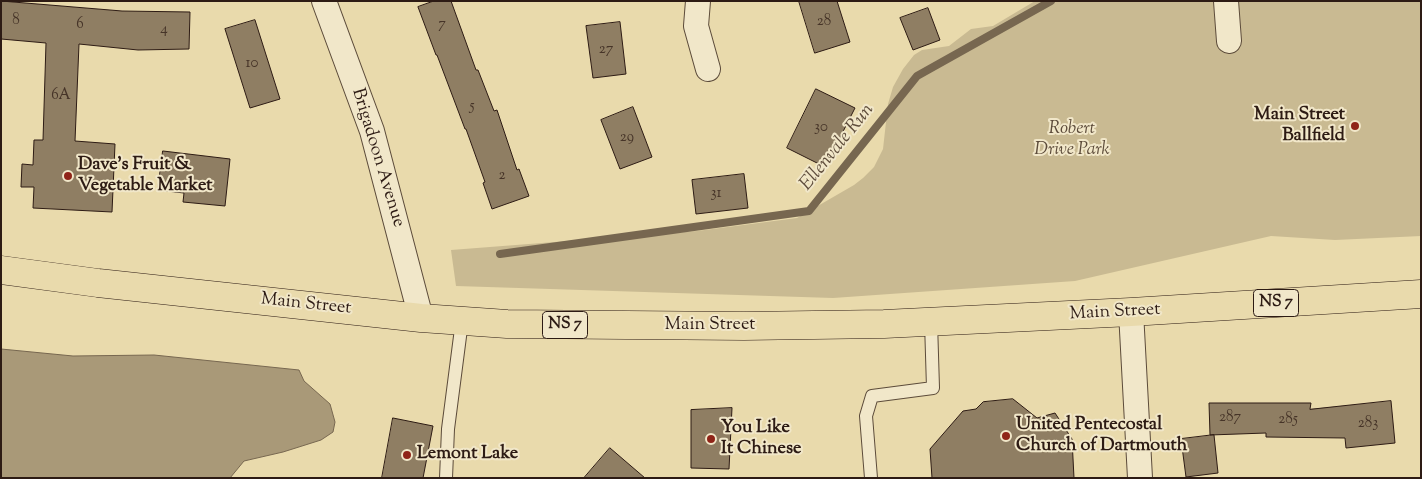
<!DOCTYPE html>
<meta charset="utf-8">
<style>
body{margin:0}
#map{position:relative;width:1422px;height:479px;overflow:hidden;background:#e9daac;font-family:"Sorts Mill Goudy",serif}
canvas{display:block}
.frame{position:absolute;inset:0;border:2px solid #2d1b14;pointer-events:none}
</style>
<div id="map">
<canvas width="1422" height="479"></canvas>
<div class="frame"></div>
</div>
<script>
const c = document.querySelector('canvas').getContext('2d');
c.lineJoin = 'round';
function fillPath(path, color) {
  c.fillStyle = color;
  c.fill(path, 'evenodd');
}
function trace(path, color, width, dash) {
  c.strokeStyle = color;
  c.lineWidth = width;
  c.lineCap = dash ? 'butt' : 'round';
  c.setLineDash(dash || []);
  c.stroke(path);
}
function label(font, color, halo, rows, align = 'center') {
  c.font = font + ' "Sorts Mill Goudy",serif';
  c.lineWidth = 4;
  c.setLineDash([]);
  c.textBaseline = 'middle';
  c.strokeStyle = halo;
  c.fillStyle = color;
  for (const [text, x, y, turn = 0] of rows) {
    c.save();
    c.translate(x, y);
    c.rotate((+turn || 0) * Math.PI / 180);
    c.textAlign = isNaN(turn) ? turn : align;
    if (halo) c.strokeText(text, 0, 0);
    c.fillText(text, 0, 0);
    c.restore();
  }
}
fillPath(new Path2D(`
 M 1035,1 L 1421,1 L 1421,236 L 1335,240 L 1271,236 L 1075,281 L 833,298 L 456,286 L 451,250 L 697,231 L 797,218 L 854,185 L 863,178 L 874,167 L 883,149 L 888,104 L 893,87 L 903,69 L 914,55 L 922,50 L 949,46 L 971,29 L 993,26 Z`), '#c9ba92');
const water = new Path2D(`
 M 1,349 L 73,356 L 154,355 L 299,370 L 304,381 L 330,404 L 335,422 L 333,432 L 321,440 L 283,452 L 244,461 L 230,478 L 1,478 Z`);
fillPath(water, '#a99978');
trace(water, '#776750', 1);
trace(new Path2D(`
 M 500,254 L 809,211 L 917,76 L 1051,1`), '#776750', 8);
const building = new Path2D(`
 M 1,1 L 122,11 L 190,12 L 189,49 L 138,50 L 79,44 L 75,141 L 115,144 L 112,212 L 33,208 L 34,187 L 21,187 L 22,164 L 33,165 L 34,140 L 43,140 L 46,43 L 1,39 Z
 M 434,1 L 451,1 L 476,70 L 478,70 L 494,111 L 497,110 L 517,170 L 519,169 L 529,196 L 492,209 L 483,183 L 485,182 L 466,129 L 465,129 L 437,55 L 436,55 L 418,7 Z
 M 799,1 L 837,1 L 850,42 L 815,53 Z
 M 928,8 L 940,40 L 913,50 L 900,18 Z
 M 255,20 L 280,99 L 250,108 L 225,29 Z
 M 620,22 L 626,74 L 593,78 L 586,26 Z
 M 816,89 L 855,108 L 825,167 L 787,148 Z
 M 633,107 L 652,157 L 620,169 L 601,120 Z
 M 163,151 L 230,159 L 225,206 L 183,202 L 184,193 L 158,190 Z
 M 744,174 L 748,208 L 696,214 L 692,180 Z
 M 1013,399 L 1037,418 L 1055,413 L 1072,439 L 1074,478 L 932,478 L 930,449 L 963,411 L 976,409 L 983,402 Z
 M 1391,401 L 1395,443 L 1346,448 L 1345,438 L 1266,437 L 1266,433 L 1210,435 L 1209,403 L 1311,403 L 1310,409 Z
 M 732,408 L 729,469 L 691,468 L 691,410 Z
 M 393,418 L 433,426 L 423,478 L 382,478 Z
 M 1214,435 L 1218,473 L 1186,477 L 1181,439 Z
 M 610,448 L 645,478 L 584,478 Z`);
fillPath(building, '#8f7e63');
trace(building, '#2d1b14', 1);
const service = new Path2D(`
 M 446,478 L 448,429 L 462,321
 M 871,478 L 866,416 L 872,396 L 933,388 L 931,322`);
const minor = new Path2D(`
 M 324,1 L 372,131 L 421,318
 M 698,1 L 696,26 L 708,69
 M 1226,1 L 1229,41
 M 1131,312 L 1140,478`);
const primary = new Path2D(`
 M 1,270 L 98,283 L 421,318 L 507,324 L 744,326 L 884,324 L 1131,312 L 1421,294`);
trace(service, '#5c4b3a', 14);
trace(minor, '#5c4b3a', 26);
trace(primary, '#2d1b14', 29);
trace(service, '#f1e7c9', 12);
trace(minor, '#f1e7c9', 24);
trace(primary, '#e9daac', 28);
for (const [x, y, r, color] of [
 [1355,126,5,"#8f2418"],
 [68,176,5,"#8f2418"],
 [1006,436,5,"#8f2418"],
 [711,439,5,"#8f2418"],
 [407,455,5,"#8f2418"]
]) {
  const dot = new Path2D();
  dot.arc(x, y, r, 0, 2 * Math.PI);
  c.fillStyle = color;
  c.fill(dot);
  trace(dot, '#f1e7c9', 2);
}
label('15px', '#463428', null, [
 ["8",16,21],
 ["28",824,22],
 ["6",80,25],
 ["7",442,25],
 ["4",164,30],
 ["27",606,50],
 ["10",252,64],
 ["6A",61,96],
 ["5",472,107],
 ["30",821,128],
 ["29",627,138],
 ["2",502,176],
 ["31",716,194],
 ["287",1230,418],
 ["285",1288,420],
 ["283",1368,424]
]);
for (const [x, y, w] of [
 [1276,303,45],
 [565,325,45]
]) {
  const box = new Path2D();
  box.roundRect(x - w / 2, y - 13.5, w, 27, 4);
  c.fillStyle = '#f1e7c9';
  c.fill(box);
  trace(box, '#2d1b14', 1);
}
label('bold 16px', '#2d1b14', null, [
 ["NS 7",1276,303],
 ["NS 7",565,325]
]);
label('bold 18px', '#2d1b14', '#f1e7c9', [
 ["Main Street",1345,116,"right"],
 ["Ballfield",1345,137,"right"],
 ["Dave’s Fruit &",78,166],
 ["Vegetable Market",78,187],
 ["United Pentecostal",1016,426],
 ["Church of Dartmouth",1016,447],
 ["You Like",721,429],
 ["It Chinese",721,450],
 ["Lemont Lake",417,455]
], 'left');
label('italic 18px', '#5c4b3a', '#f1e7c9', [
 ["Robert",1072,130],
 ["Drive Park",1072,151]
]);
label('18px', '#2d1b14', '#f1e7c9', [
 ["Brigadoon Avenue",377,158,73],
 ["Main Street",306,305,6],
 ["Main Street",1115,313,-3],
 ["Main Street",710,326]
]);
label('italic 19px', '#5f4d3c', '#f1e7c9', [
 ["Ellenvale Run",838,148,-51]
]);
</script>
